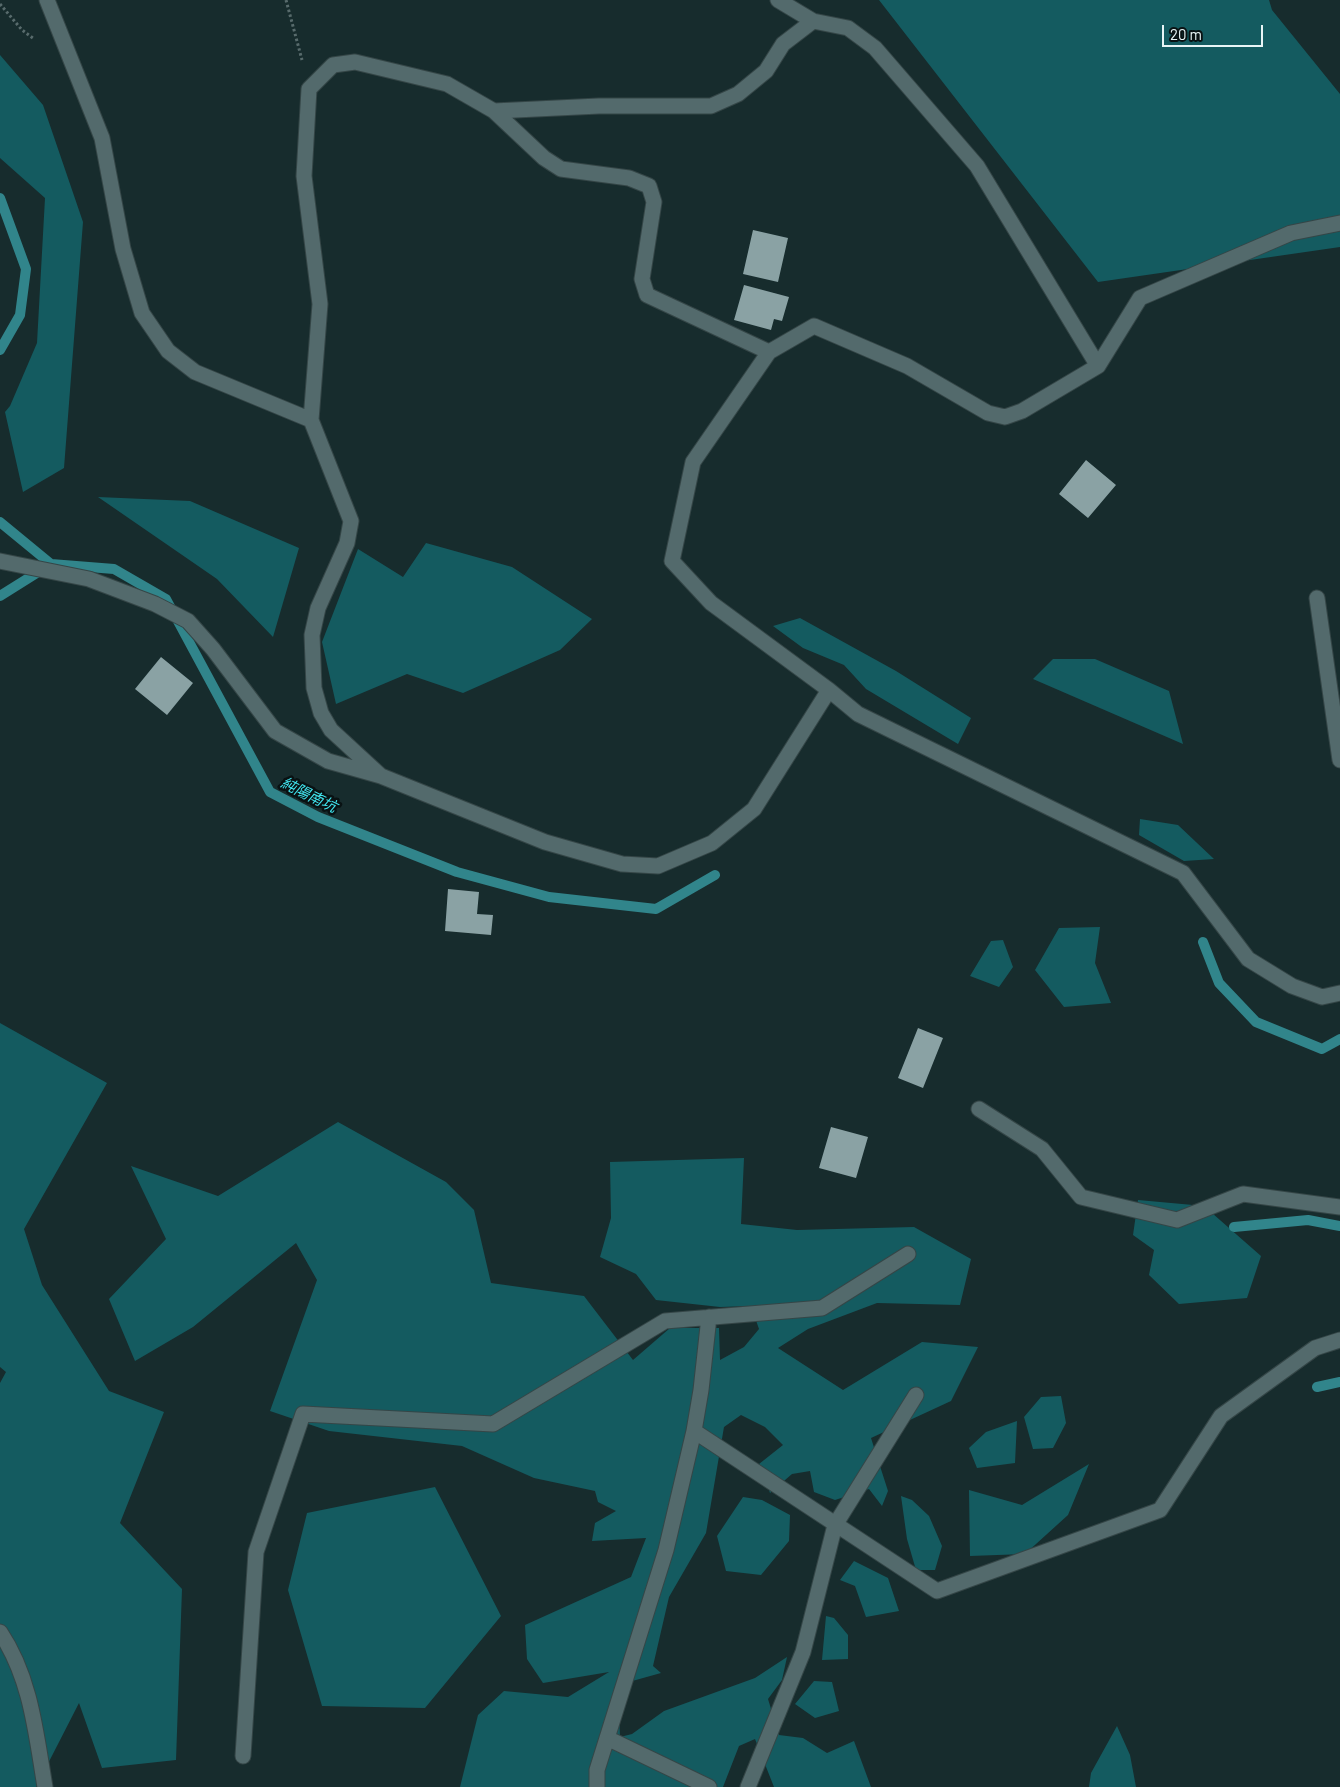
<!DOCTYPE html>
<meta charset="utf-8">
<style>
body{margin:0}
#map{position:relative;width:1340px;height:1787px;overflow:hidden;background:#172c2d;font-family:Barlow,sans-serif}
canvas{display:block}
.scale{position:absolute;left:1162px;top:25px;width:101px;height:22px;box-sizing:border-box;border:2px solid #e8f5f6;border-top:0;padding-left:6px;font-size:15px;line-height:18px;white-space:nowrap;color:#e8f5f6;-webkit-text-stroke:4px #091213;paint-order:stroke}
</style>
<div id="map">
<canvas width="1340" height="1787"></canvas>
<div class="scale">20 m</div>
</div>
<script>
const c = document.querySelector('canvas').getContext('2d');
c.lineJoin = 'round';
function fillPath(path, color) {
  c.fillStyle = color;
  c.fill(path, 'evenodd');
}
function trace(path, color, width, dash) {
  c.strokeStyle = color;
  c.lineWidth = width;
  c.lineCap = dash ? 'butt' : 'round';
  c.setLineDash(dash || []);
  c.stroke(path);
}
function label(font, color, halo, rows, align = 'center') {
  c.font = font + ' Barlow,"Noto Sans TC",sans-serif';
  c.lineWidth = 5;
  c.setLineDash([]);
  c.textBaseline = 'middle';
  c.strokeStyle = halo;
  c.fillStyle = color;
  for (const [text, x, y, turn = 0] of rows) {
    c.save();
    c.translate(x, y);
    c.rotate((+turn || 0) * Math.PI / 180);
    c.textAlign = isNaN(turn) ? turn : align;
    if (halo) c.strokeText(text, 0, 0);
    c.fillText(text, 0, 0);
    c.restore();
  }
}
fillPath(new Path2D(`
 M 879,0 L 1269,0 L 1272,10 L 1340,94 L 1340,247 L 1098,282 Z
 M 0,55 L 43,105 L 83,222 L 64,468 L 23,492 L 5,412 L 10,406 L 37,343 L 45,198 L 0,158 Z
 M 98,497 L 190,501 L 299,548 L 273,637 L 217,579 Z
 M 426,543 L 512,567 L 592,619 L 560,650 L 463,693 L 407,674 L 336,704 L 322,642 L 358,549 L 403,577 Z
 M 800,618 L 896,671 L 971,718 L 958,744 L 866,689 L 844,665 L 803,648 L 773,626 Z
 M 1053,659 L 1095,659 L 1169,691 L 1183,744 L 1033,679 Z
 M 1140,819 L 1178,825 L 1214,859 L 1184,861 L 1139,835 Z
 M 1100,927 L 1095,963 L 1111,1003 L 1064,1007 L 1035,970 L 1059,928 Z
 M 1003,940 L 1013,967 L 999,987 L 970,976 L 991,941 Z
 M 0,1023 L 107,1083 L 24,1229 L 42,1285 L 109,1391 L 164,1412 L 120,1523 L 182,1589 L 176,1760 L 102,1768 L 79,1703 L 36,1787 L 0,1787 L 0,1383 L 6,1372 L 0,1367 Z
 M 338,1122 L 446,1182 L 474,1210 L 491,1283 L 584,1296 L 633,1360 L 670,1328 L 719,1328 L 720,1360 L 744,1347 L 759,1329 L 751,1306 L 720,1307 L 656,1300 L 636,1274 L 600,1257 L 611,1218 L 610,1162 L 744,1158 L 741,1224 L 797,1230 L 914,1227 L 971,1259 L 960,1305 L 877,1303 L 808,1329 L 778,1348 L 843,1390 L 922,1342 L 978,1347 L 951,1401 L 871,1438 L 888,1491 L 882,1506 L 869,1489 L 835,1500 L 814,1492 L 810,1471 L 792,1474 L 770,1493 L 759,1464 L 783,1445 L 765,1427 L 741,1415 L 724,1427 L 706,1533 L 669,1597 L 653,1666 L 661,1673 L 618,1685 L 620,1737 L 632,1734 L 664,1711 L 755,1678 L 787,1657 L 782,1680 L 768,1699 L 779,1735 L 803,1738 L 827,1753 L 854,1741 L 871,1787 L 774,1787 L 755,1739 L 739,1746 L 723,1787 L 460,1787 L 478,1715 L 504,1691 L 568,1697 L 609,1672 L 543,1683 L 527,1659 L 525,1625 L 631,1577 L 646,1538 L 592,1541 L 595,1523 L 616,1511 L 598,1502 L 595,1491 L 534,1478 L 462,1446 L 329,1431 L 270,1411 L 317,1280 L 296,1243 L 193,1327 L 135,1361 L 109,1299 L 166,1239 L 131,1166 L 218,1196 Z
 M 1138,1200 L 1204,1206 L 1261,1256 L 1247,1298 L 1179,1304 L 1149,1275 L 1154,1250 L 1133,1235 Z
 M 1061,1396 L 1066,1423 L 1053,1448 L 1033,1449 L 1024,1417 L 1041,1397 Z
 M 1017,1421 L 1015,1463 L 977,1468 L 969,1448 L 986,1432 Z
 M 1089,1464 L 1068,1515 L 1025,1554 L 970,1556 L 969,1490 L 1022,1505 Z
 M 435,1487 L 501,1616 L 425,1708 L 322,1706 L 288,1590 L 307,1513 Z
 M 901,1496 L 912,1500 L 929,1516 L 942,1546 L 935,1570 L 916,1570 L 907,1539 Z
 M 743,1497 L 762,1500 L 790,1515 L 789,1541 L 761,1575 L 726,1571 L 717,1536 Z
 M 854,1561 L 888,1578 L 899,1611 L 866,1617 L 855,1586 L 840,1580 Z
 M 826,1616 L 834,1618 L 848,1635 L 848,1659 L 822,1660 Z
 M 814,1681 L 832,1682 L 839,1711 L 815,1718 L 795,1704 Z
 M 1117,1726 L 1130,1755 L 1136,1787 L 1089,1787 L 1091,1773 Z`), '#145b60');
trace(new Path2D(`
 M 0,198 L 26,269 L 20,315 L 0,350
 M 0,522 L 51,564
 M 0,596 L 51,564 L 114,569 L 166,599 L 270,792 L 318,817 L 457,872 L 549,897 L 656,909 L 715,875
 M 1203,942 L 1219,983 L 1256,1022 L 1322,1049 L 1340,1039
 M 1234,1227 L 1308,1220 L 1340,1226
 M 1317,1387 L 1340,1382`), '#31858b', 10);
fillPath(new Path2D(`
 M 753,230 L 788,238 L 778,282 L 743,274 Z
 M 744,285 L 789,297 L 782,321 L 774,319 L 771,330 L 734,320 Z
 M 1086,460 L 1116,485 L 1088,518 L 1059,494 Z
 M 161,657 L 193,683 L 167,715 L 135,689 Z
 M 448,889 L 479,892 L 477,914 L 493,915 L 491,935 L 445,931 Z
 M 918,1028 L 943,1038 L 923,1088 L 898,1078 Z
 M 831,1127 L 868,1137 L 856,1178 L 819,1168 Z`), '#8aa2a4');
const minor = new Path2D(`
 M 47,0 L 102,138 L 123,249 L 142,313 L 168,351 L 195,372 L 311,420
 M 778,0 L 813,21 L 848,28 L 875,48 L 977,166 L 1098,366
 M 494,111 L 599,106 L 711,106 L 738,94 L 766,71 L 783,44 L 813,21
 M 1340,223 L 1291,233 L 1140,298 L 1098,366 L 1022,411 L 1005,417 L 988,413 L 907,366 L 814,326 L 769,352 L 693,462 L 672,561 L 711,603 L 829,690 L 858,714 L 1183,873 L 1248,959 L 1292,986 L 1322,997 L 1340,993
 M 0,561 L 89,579 L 155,604 L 188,621 L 213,649 L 275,731 L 328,761 L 381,776 L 545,842 L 622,864 L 658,866 L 712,843 L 754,809 L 829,690
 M 1317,598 L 1340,760
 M 381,776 L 331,730 L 321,713 L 314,688 L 312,635 L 318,608 L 347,543 L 351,521 L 311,420 L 320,304 L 304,176 L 309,89 L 333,65 L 355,62 L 447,84 L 494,111 L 544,158 L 561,169 L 629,178 L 649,186 L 654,202 L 642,279 L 647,295 L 769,352
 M 979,1109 L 1042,1149 L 1081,1197 L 1177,1220 L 1243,1194 L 1340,1207
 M 694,1431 L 937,1591 L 1160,1510 L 1221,1416 L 1315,1348 L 1340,1340
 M 0,1632 C 31,1678 36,1734 45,1787
 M 607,1738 L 709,1787
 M 243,1756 L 256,1552 L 303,1414 L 493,1424 L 665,1321 L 822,1308 L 908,1254
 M 597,1787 L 597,1770 L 666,1550 L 694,1431 L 701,1390 L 709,1317
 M 748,1787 L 803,1652 L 835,1525 L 916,1395`);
trace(minor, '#354647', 17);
trace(new Path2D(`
 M 286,0 L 302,60
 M 0,4 L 22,30 L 34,39`), '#586b6c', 3, [2.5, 2.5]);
trace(minor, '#536a6c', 15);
label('italic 15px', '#41e4ee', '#091213', [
 ["純陽南坑",309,795,26]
]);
</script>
